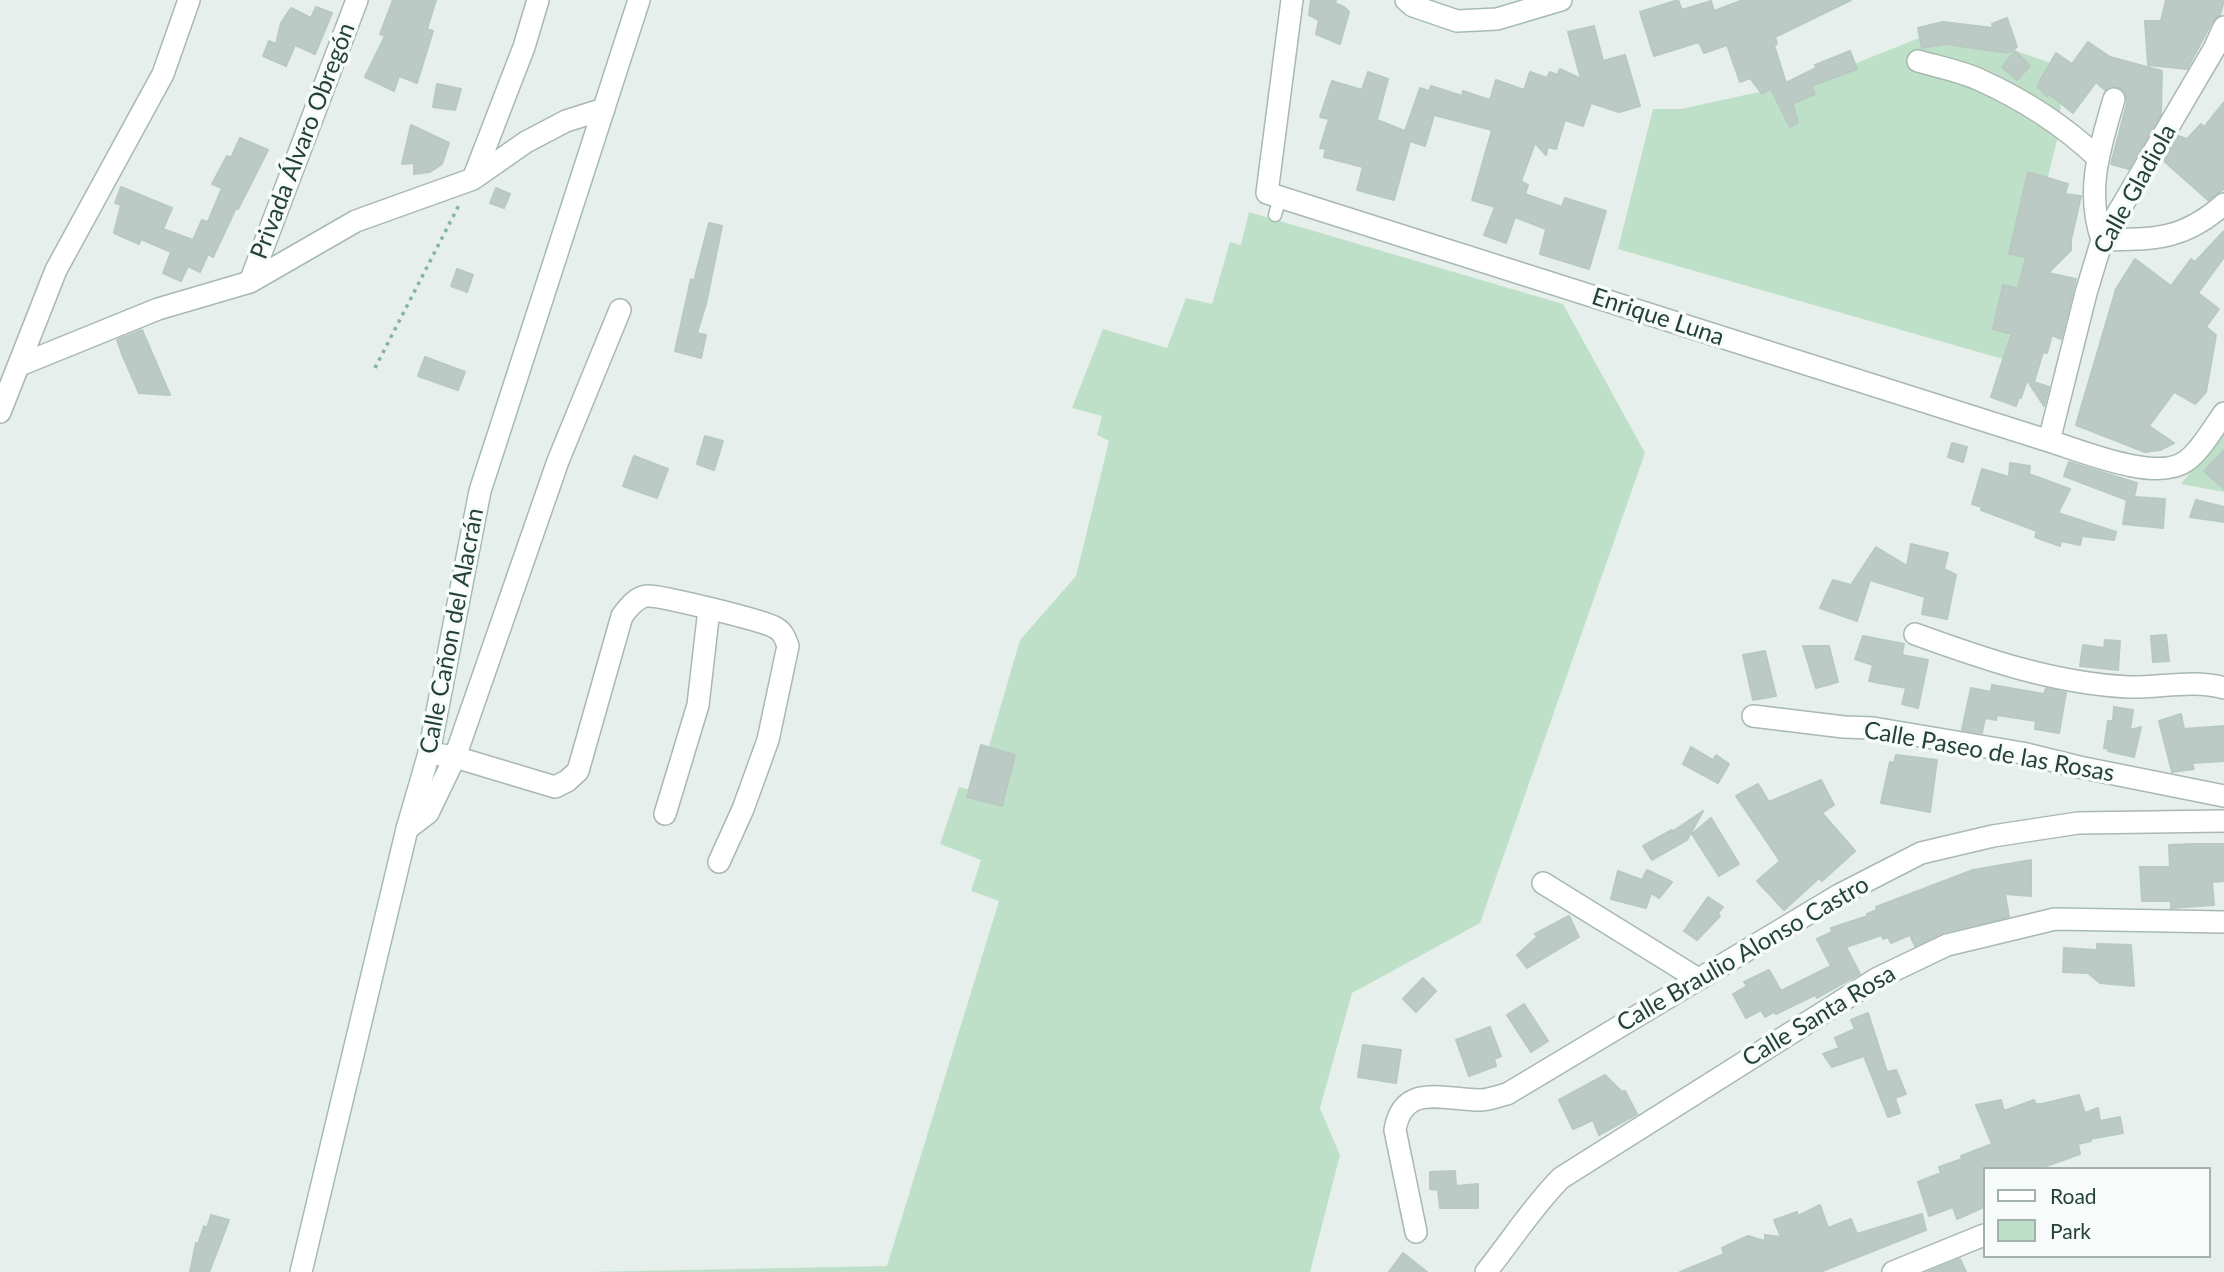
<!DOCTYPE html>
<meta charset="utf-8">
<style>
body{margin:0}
#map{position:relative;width:2224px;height:1272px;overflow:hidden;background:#e6efeb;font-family:Lato,sans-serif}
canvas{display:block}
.legend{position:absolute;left:1983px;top:1167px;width:228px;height:91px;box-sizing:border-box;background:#f7fbf9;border:2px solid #a3b1ad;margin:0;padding:9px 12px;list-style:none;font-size:21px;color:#24423a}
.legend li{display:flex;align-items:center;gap:14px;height:35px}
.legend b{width:35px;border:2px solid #a3b1ad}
</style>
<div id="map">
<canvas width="2224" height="1272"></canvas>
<ul class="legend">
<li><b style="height:9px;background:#fff"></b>Road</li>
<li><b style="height:19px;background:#bfe0c8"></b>Park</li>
</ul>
</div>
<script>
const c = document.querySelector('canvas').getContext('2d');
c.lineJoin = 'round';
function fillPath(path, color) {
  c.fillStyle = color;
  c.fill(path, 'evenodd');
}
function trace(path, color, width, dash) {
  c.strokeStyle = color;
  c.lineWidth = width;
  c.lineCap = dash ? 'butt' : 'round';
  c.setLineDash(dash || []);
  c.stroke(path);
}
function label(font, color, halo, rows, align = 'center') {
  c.font = font + ' Lato,sans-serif';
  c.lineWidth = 7;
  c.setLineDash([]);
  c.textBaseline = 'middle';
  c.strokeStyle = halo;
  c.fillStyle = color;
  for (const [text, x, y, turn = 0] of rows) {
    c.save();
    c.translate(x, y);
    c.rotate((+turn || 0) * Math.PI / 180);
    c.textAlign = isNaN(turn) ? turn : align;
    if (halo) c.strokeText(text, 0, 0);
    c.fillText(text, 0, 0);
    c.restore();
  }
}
fillPath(new Path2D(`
 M 1924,36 L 2016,51 L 2063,67 L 2059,132 L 2003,359 L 1618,249 L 1653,109 L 1681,109 L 1814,80 Z
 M 1249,212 L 1563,304 L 1645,453 L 1480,923 L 1352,993 L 1320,1108 L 1340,1155 L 1310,1272 L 588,1272 L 887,1266 L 999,901 L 971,891 L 981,860 L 940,844 L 959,787 L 976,791 L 1020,640 L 1076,576 L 1109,441 L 1097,435 L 1102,416 L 1072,408 L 1103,329 L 1167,348 L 1186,298 L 1212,304 L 1230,242 L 1241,245 Z
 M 2224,430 L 2224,492 L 2181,484 Z`), '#bfe0c8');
const building = new Path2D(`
 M 393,0 L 436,0 L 427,29 L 433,31 L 417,83 L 399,76 L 394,91 L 365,77 L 385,36 L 380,34 Z
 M 1311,0 L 1336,0 L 1335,3 L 1344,7 L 1349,12 L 1340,44 L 1316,34 L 1319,20 L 1309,15 Z
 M 1678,0 L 1682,10 L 1711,1 L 1714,11 L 1743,0 L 1851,0 L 1775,37 L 1777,44 L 1774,45 L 1786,83 L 1816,68 L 1815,65 L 1850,51 L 1857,69 L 1812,86 L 1815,94 L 1793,104 L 1798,123 L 1790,127 L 1771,89 L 1762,94 L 1750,78 L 1740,82 L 1727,45 L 1704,53 L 1699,42 L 1654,56 L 1640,12 Z
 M 2166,0 L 2224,0 L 2220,15 L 2212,22 L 2187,69 L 2148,65 L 2145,21 L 2161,21 Z
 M 316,7 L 332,13 L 315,54 L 295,45 L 286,66 L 263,56 L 269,41 L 276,44 L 281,23 L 291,8 L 311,18 Z
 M 2007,18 L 2017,47 L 2008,53 L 1945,44 L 1922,48 L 1918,28 L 1943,22 L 1993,28 L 1992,24 Z
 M 1594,26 L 1603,61 L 1625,55 L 1640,106 L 1619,112 L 1591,103 L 1583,126 L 1565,120 L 1556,149 L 1548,147 L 1546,155 L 1535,143 L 1521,181 L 1528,185 L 1525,194 L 1562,207 L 1565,198 L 1606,211 L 1589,269 L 1540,254 L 1546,229 L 1515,217 L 1506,243 L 1484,235 L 1495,207 L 1472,200 L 1492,130 L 1434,115 L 1425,146 L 1410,141 L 1394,200 L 1357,190 L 1363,167 L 1324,157 L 1326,149 L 1320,148 L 1329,119 L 1320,117 L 1332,81 L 1362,90 L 1368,72 L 1388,79 L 1377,120 L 1405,131 L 1420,88 L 1429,91 L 1431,86 L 1462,96 L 1463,91 L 1490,100 L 1496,80 L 1524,90 L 1530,72 L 1547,78 L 1550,72 L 1557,75 L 1560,69 L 1581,79 L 1568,32 Z
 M 2088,42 L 2110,57 L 2162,71 L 2161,114 L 2129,169 L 2111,164 L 2127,103 L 2126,95 L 2123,89 L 2112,86 L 2105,90 L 2096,82 L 2073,113 L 2049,94 L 2047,96 L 2037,86 L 2056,53 L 2072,64 Z
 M 2015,51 L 2030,66 L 2017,80 L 2002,67 Z
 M 437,84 L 461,89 L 455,110 L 433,107 Z
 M 2224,102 L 2224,189 L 2208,200 L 2164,161 L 2178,136 L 2187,139 L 2201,124 L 2204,127 Z
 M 411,125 L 449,143 L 442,164 L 430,172 L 414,174 L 414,163 L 402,164 Z
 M 240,138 L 268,150 L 238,209 L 236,208 L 213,257 L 208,254 L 200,272 L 188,266 L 181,281 L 163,273 L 171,252 L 141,239 L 139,244 L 114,233 L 121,205 L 115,203 L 121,187 L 172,208 L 163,229 L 193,240 L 202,220 L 208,222 L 222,188 L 212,184 L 227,156 L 231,158 Z
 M 2028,172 L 2068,184 L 2065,194 L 2081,196 L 2071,240 L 2071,250 L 2048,273 L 2076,279 L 2061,339 L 2052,335 L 2047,353 L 2043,352 L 2034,382 L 2049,387 L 2044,406 L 2027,380 L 2021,398 L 2019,397 L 2016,406 L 1991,397 L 2011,334 L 1993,329 L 2003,285 L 2018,288 L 2026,257 L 2009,254 Z
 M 496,188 L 510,194 L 504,208 L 490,203 Z
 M 709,223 L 722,226 L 706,304 L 697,333 L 706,335 L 701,358 L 675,351 L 691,279 L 694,281 Z
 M 2224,231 L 2224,257 L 2198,293 L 2219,309 L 2206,327 L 2216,335 L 2206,392 L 2195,404 L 2174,392 L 2149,426 L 2174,443 L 2160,450 L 2145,452 L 2076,425 L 2116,289 L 2135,259 L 2171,286 L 2191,259 L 2195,262 Z
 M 457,269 L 473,275 L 467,292 L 451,286 Z
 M 142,330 L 170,395 L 139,393 L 122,354 L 117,340 Z
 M 425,357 L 465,372 L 458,390 L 418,376 Z
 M 705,436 L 723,441 L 714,470 L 697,464 Z
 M 1952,443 L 1967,447 L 1963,462 L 1948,457 Z
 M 2224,450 L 2224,489 L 2204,471 Z
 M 634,456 L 668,469 L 657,498 L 623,486 Z
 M 2069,462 L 2137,483 L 2134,497 L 2165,499 L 2163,528 L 2123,524 L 2127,500 L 2064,476 Z
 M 2010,463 L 2030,466 L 2029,474 L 2070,489 L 2058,513 L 2116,532 L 2114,540 L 2082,536 L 2080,545 L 2061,541 L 2060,546 L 2035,537 L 2037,531 L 1981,510 L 1982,507 L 1972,504 L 1982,469 L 2009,477 Z
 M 2196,500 L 2224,507 L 2224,522 L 2190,517 Z
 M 1911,544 L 1948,553 L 1944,569 L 1956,575 L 1947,619 L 1922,614 L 1925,597 L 1870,580 L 1857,621 L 1820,608 L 1833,580 L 1851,585 L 1876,547 L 1907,566 Z
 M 2166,635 L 2169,661 L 2153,662 L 2151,636 Z
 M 1863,636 L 1904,644 L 1902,655 L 1928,660 L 1918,708 L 1902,704 L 1906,688 L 1869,681 L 1873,665 L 1855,659 Z
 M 2105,640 L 2120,641 L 2118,670 L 2080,666 L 2083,645 L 2104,648 Z
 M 1803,646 L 1829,646 L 1838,682 L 1816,688 Z
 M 1765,651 L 1776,696 L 1753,700 L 1743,655 Z
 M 1992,685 L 2044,694 L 2046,688 L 2066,693 L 2059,733 L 2035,729 L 2036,721 L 1997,715 L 1996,720 L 1985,718 L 1982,733 L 1962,730 L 1971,688 L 1991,692 Z
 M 2114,707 L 2133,710 L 2130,730 L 2141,727 L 2134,757 L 2108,751 L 2109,749 L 2104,748 L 2108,721 L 2113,721 Z
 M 2181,714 L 2184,729 L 2224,726 L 2224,761 L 2192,763 L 2194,769 L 2172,772 L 2159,721 Z
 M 981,745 L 1015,755 L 1002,806 L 967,797 Z
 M 1691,747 L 1713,760 L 1716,755 L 1729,764 L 1718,783 L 1683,764 Z
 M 1896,755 L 1937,760 L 1930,812 L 1881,803 L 1890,762 L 1894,763 Z
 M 1821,780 L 1834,805 L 1822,813 L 1855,851 L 1822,881 L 1819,878 L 1784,910 L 1757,881 L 1780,861 L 1736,796 L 1758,784 L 1769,802 Z
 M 1703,811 L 1687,840 L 1652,860 L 1643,846 L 1672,830 L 1672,832 Z
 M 1711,818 L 1739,864 L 1719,876 L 1692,834 Z
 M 2193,844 L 2224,844 L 2224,881 L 2212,882 L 2214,905 L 2171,908 L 2171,901 L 2142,901 L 2140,867 L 2170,867 L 2169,845 Z
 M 2031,860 L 2031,896 L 2005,894 L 2009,917 L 1944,932 L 1915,946 L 1910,935 L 1891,943 L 1888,937 L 1883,939 L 1882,935 L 1846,947 L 1860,974 L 1817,998 L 1815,995 L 1776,1014 L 1774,1012 L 1765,1017 L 1761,1010 L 1746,1018 L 1733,994 L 1747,986 L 1744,982 L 1769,970 L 1781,991 L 1831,966 L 1817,939 L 1832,932 L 1831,928 L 1868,916 L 1867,914 L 1877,910 L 1876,907 L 1973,870 Z
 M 1647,870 L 1672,882 L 1659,898 L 1651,893 L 1646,908 L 1611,899 L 1618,871 L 1642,880 Z
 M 1708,897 L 1723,907 L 1718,913 L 1720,916 L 1697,940 L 1684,931 Z
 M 1569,916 L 1579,937 L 1527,968 L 1517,955 L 1537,937 L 1535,934 Z
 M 2097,944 L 2131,945 L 2134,986 L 2100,983 L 2088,973 L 2063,972 L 2064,948 L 2097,950 Z
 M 1423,978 L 1436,991 L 1416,1012 L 1403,999 Z
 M 1524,1004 L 1548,1041 L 1531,1052 L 1507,1015 Z
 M 1868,1013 L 1887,1072 L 1896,1070 L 1906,1094 L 1895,1098 L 1900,1113 L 1888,1117 L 1864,1056 L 1832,1067 L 1823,1054 L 1839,1048 L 1835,1038 L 1855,1029 L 1851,1020 Z
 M 1490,1027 L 1501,1056 L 1494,1059 L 1496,1066 L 1469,1076 L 1456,1040 Z
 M 1363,1045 L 1401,1050 L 1396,1083 L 1358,1077 Z
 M 1605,1075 L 1622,1092 L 1625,1091 L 1637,1114 L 1599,1135 L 1593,1120 L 1573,1129 L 1559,1100 Z
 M 2079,1095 L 2085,1113 L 2098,1108 L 2100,1121 L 2120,1117 L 2123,1133 L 2090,1139 L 2091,1141 L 2078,1144 L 2080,1154 L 2038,1169 L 1984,1169 L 1984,1207 L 1957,1219 L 1953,1207 L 1929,1216 L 1918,1182 L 1941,1173 L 1939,1167 L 1962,1159 L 1961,1156 L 1992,1144 L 1976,1105 L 2001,1100 L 2004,1111 L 2034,1100 L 2036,1104 L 2042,1104 Z
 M 1455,1171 L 1456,1186 L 1478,1184 L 1478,1208 L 1440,1208 L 1438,1190 L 1430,1189 L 1430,1172 Z
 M 1820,1205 L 1828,1228 L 1851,1219 L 1857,1234 L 1922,1214 L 1926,1230 L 1820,1272 L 1680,1272 L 1724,1254 L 1722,1248 L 1748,1236 L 1765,1241 L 1765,1235 L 1781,1237 L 1774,1220 L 1797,1212 L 1798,1216 Z
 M 211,1215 L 229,1220 L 220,1244 L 209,1272 L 190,1272 L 196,1243 L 198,1244 L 204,1226 L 207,1228 Z
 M 1403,1253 L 1427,1272 L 1389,1272 Z
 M 1960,1259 L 1966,1272 L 1928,1272 Z`);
fillPath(building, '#bbcac4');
trace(building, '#b8c9c2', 2);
const lane = new Path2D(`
 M 1275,215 L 1280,197`);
const street = new Path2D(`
 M 1292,0 L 1267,193 L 2049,441 C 2082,451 2157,483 2186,461 C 2200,452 2214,427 2224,413
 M 1918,61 C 1938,67 1961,71 1980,80 C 2022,99 2064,126 2097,157
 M 2114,99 C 2100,148 2085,189 2102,240 C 2153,239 2183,241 2224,204
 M 473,179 L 524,47 L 538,0
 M 250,282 L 357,0
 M 20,365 L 158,309 L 250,282 L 356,221 L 473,179 L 526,142 L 566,121 L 604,109
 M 0,412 L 56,270 L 163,74 L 189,0
 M 2049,441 L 2086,293 L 2102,240 L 2214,49 L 2224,27
 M 1915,634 C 1984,659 2053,683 2128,687 C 2160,688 2193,679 2224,688
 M 1753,716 L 1844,727 L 1873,728 L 2022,753 L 2079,767 L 2224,796
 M 429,753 L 455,757 L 555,787 L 567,781 L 578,771 L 622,616 C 628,608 636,597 647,596 C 659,595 766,621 776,628 C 783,632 785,638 788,646 L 768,740 L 743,809 L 719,862
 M 665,814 L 698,705 L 709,609
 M 407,829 L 428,813 L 455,757 L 558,461 L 620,310
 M 1543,883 L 1698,979
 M 1416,1232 L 1395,1130 C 1403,1082 1444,1100 1480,1100 C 1489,1100 1498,1096 1507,1094 L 1839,895 L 1921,853 L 1993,836 L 2078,823 L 2224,821
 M 1486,1272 C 1511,1241 1533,1206 1561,1178 L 1878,978 L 1947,945 L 2055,919 L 2224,922
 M 1893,1272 L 1984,1235`);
const secondary = new Path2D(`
 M 1406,0 L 1413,6 L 1457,21 L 1497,19 L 1561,0
 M 301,1272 L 407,829 L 429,753 L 480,491 L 639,0`);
trace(lane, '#a8b8b2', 15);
trace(street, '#a8b8b2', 24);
trace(secondary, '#a4bbb3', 24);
trace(new Path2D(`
 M 375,368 L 459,205`), '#86b3a5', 3.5, [3.5, 5]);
trace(lane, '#fff', 12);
trace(street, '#fff', 21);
trace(secondary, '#fff', 21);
label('24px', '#24423a', '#f7fbf9', [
 ["Privada Álvaro Obregón",303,141,-69],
 ["Calle Gladiola",2135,189,-61],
 ["Enrique Luna",1658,317,18],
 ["Calle Cañon del Alacrán",452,631,-79],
 ["Calle Paseo de las Rosas",1989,752,10],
 ["Calle Braulio Alonso Castro",1743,954,-30],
 ["Calle Santa Rosa",1819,1016,-31]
]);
</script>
